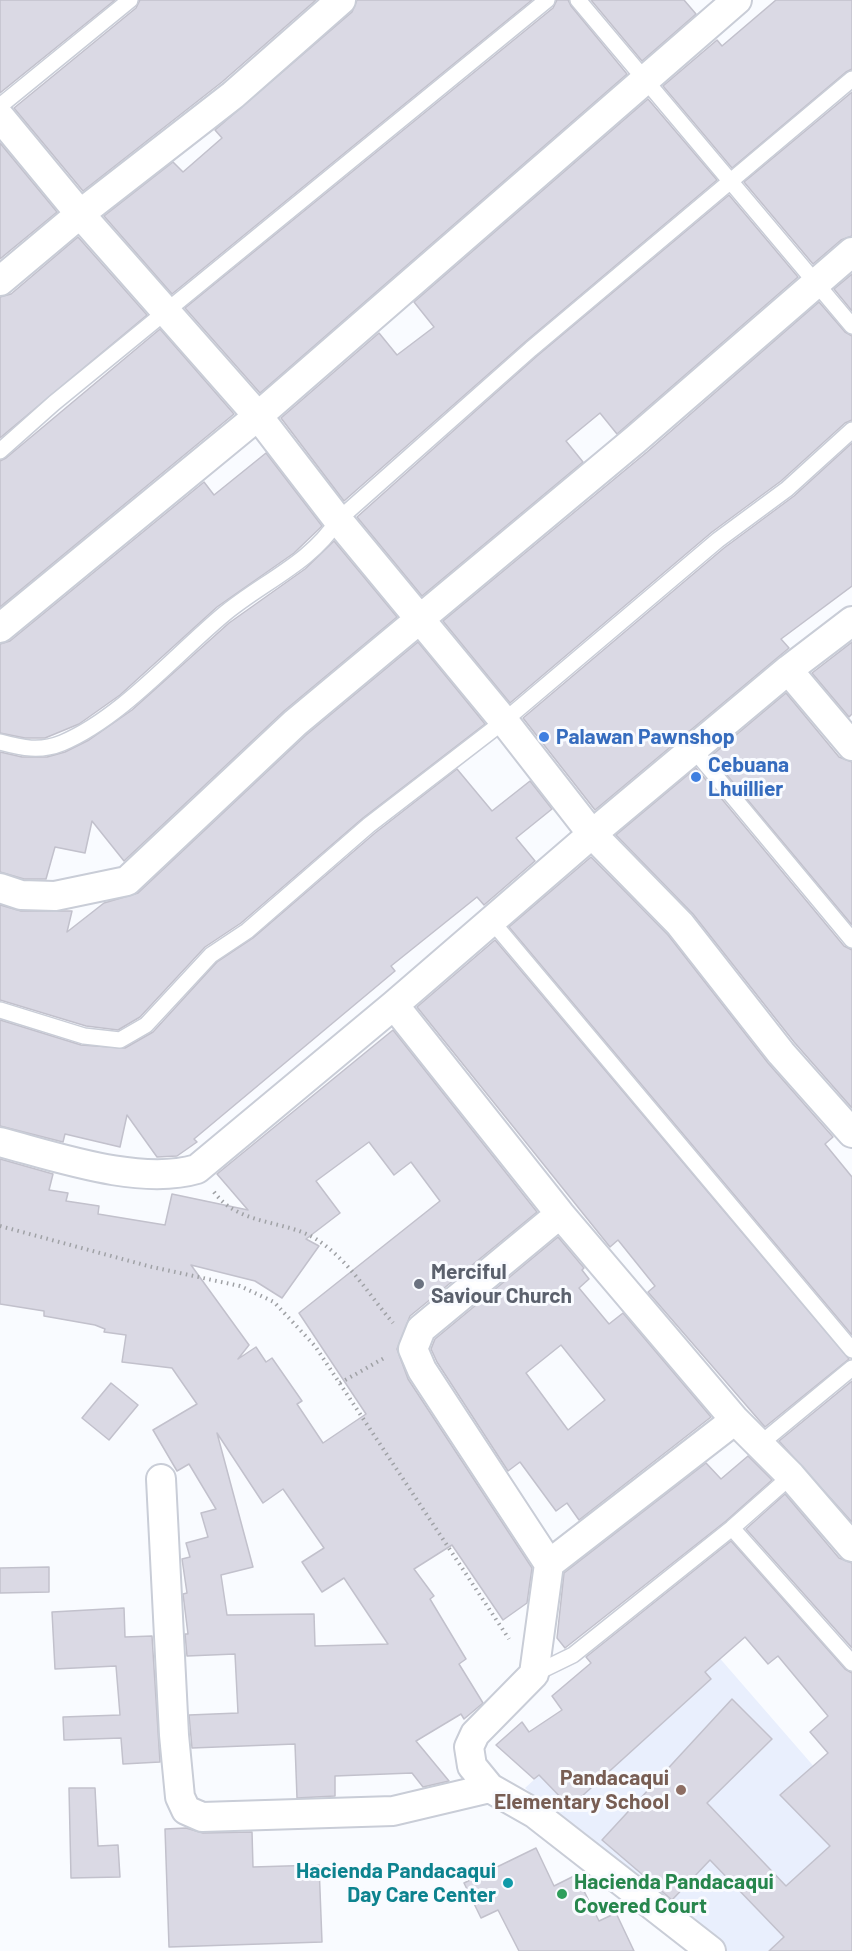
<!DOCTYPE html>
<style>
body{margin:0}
canvas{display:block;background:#f9fbff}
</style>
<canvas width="852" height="1951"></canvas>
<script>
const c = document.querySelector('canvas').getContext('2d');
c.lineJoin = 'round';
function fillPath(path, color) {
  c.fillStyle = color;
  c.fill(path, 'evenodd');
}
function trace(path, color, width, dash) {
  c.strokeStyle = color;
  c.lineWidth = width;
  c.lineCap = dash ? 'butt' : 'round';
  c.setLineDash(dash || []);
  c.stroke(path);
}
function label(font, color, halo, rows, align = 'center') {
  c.font = font + ' Barlow,sans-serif';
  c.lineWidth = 6;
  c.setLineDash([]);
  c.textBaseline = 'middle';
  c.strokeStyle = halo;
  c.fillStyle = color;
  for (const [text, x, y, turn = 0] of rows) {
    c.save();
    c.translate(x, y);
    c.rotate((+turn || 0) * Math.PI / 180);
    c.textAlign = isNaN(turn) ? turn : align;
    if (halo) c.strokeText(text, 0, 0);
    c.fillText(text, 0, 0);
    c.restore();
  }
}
fillPath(new Path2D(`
 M 697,1632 L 836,1792 L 852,1951 L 702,1951 L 525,1788 Z`), '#e9effd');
const building = new Path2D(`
 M 0,0 L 115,0 L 0,93 Z
 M 140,0 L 316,0 L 222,82 L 83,191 L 14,108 L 136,8 Z
 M 357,0 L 532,0 L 172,294 L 104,216 L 173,162 L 183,172 L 222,138 L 215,130 L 352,12 Z
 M 557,0 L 568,0 L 571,6 L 627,74 L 260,393 L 185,308 L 553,8 Z
 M 591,0 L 684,0 L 696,14 L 642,61 Z
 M 776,0 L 852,0 L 852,69 L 846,72 L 732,168 L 663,86 L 717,40 L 722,46 Z
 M 852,92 L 852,236 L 841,240 L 813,264 L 744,182 Z
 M 648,99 L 717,180 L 525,342 L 344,501 L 281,418 L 379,333 L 397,355 L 434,327 L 414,302 Z
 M 0,143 L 57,212 L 0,259 Z
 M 729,195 L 798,277 L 617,434 L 600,413 L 566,441 L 583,462 L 422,596 L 357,517 L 537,356 Z
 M 78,237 L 147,315 L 0,438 L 0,297 L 11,294 Z
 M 852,274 L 852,311 L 834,289 Z
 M 819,302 L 845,332 L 852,336 L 852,420 L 845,423 L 781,481 L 712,532 L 510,703 L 443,621 L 647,452 Z
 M 160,329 L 234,414 L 0,607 L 0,461 L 6,458 Z
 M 852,443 L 852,586 L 781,639 L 789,648 L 595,810 L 523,718 L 724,548 L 794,496 Z
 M 266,453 L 322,526 L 319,529 L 294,553 L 217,607 L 120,695 L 79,724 L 45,738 L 25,738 L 0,733 L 0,644 L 10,641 L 204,482 L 214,495 Z
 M 334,541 L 397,617 L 284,711 L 124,861 L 92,821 L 85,853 L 55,847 L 46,879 L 24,879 L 0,872 L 0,752 L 22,757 L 47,757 L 65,752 L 89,740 L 132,710 L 229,623 L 305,569 Z
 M 418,642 L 485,724 L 363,818 L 241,923 L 205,947 L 140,1017 L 118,1030 L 86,1026 L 0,1000 L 0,905 L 21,911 L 72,911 L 67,932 L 104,903 L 138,893 L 306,735 Z
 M 852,642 L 852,714 L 849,717 L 812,673 Z
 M 786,693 L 839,757 L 852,762 L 852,925 L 711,756 Z
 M 696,768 L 844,946 L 852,950 L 852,1108 L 794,1042 L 693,914 L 616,835 Z
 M 457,769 L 492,811 L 530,781 L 552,809 L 516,838 L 535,861 L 484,905 L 477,897 L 391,966 L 395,971 L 194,1139 L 197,1142 L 177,1156 L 157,1157 L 127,1115 L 120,1147 L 65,1134 L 63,1142 L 0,1126 L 0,1020 L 81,1045 L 125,1048 L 153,1032 L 217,962 L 253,938 L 375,833 Z
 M 591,857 L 668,935 L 768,1063 L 833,1137 L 825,1144 L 852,1177 L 852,1335 L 509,927 Z
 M 495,940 L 849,1359 L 765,1427 L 648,1292 L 655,1286 L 618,1240 L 610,1247 L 417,1007 Z
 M 393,1030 L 537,1212 L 410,1316 L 397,1349 L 408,1379 L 532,1568 L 527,1603 L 503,1620 L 452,1545 L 414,1569 L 434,1596 L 430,1599 L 466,1659 L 459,1664 L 483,1703 L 464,1719 L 461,1714 L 416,1741 L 449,1781 L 423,1787 L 412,1773 L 335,1776 L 335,1796 L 297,1798 L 295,1744 L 192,1748 L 189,1715 L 238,1713 L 235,1654 L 187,1656 L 185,1634 L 188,1634 L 183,1594 L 187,1593 L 182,1559 L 190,1557 L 186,1543 L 208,1537 L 201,1513 L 216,1509 L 189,1464 L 177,1471 L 153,1430 L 197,1404 L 172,1368 L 122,1362 L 126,1335 L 104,1332 L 105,1329 L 95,1325 L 44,1316 L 44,1311 L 0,1304 L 0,1159 L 53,1174 L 49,1190 L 68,1193 L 66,1201 L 99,1206 L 98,1214 L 165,1225 L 172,1194 L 248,1210 L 217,1174 ZM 369,1142 L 394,1175 L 411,1162 L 440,1201 L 299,1313 L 366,1414 L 323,1443 L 297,1404 L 302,1401 L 272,1358 L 266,1362 L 256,1347 L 238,1359 L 249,1345 L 191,1265 L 255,1281 L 282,1298 L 319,1246 L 306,1239 L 340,1213 L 316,1181 ZM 217,1433 L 263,1503 L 283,1489 L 324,1548 L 302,1562 L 322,1592 L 344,1578 L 388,1644 L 315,1646 L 314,1614 L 227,1615 L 221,1575 L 253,1567 Z
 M 558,1237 L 584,1268 L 582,1270 L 589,1279 L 579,1288 L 609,1324 L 623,1313 L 711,1417 L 579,1520 L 567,1503 L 556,1511 L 520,1462 L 508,1471 L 437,1362 L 431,1349 L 435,1339 ZM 561,1345 L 605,1400 L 568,1430 L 526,1373 Z
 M 852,1381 L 852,1522 L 779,1441 Z
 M 111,1383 L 138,1405 L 109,1440 L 82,1418 Z
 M 748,1456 L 772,1480 L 726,1521 L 565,1648 L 557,1638 L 564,1573 L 706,1463 L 721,1479 Z
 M 785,1494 L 839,1558 L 852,1563 L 852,1648 L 746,1529 Z
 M 731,1541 L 845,1669 L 852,1673 L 852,1951 L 769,1951 L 784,1937 L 710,1860 L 672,1900 L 602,1840 L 732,1699 L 772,1739 L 707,1803 L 786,1886 L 830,1846 L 780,1795 L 828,1753 L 810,1732 L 828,1716 L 778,1656 L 768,1664 L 745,1637 L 705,1672 L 711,1679 L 570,1807 L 539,1775 L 534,1779 L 496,1745 L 522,1722 L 529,1732 L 562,1710 L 552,1696 L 591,1663 L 586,1657 Z
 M 49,1567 L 49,1592 L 0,1593 L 0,1568 Z
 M 124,1608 L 125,1637 L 152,1636 L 160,1762 L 123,1764 L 121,1738 L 64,1740 L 63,1717 L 120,1715 L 116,1666 L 55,1669 L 52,1612 Z
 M 69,1788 L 95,1788 L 98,1846 L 118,1845 L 120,1877 L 71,1878 Z
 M 186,1828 L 203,1833 L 252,1832 L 253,1867 L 319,1865 L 322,1942 L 169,1947 L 165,1829 Z
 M 536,1848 L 554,1886 L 576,1875 L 599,1921 L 616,1913 L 634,1951 L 519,1951 L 498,1910 L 481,1918 L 464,1883 Z`);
fillPath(building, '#dad9e4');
trace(building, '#c2c1cc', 1.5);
const service = new Path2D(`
 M 578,0 L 852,326
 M 0,106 L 130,0
 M 0,451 L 54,403 L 547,0
 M 0,742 C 22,748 40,752 62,743 C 121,718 174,656 223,615 C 262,582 310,564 338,520 L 531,349 L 852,79
 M 694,750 L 852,940
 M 490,919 L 852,1350
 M 0,1010 L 84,1036 L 120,1040 L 146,1025 L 211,955 L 247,931 L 369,825 L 504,721 L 718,540 L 787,489 L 852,430
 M 760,1444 L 852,1368
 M 732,1528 L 852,1663
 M 534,1674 L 573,1655 L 732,1528 L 791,1476`);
const minor = new Path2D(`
 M 0,117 L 80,214 L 258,416 L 338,520 L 504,721 L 592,834 L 680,924 L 781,1053 L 852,1133
 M 0,281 L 80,214 L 233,95 L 341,0
 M 0,628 L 258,416 L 737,0
 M 788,670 L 852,746
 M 0,888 L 21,895 L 55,896 L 127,881 L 295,723 L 636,439 L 852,252
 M 394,1005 L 560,1214 L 735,1420 L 791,1476 L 852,1547
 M 0,1142 C 57,1157 140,1186 197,1169 L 394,1005 L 592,834 L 788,670 L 852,621
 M 560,1214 L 421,1329 L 413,1349 L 422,1370 L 549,1564 L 534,1674 L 475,1734 L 469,1747 L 472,1766 L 490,1788 L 534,1813 L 711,1951
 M 161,1479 L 174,1735 L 180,1797 L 186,1810 L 202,1817 L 393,1811 L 490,1788
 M 549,1564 L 735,1420`);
trace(service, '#c9cdd7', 18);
trace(minor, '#c9cdd7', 32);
trace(new Path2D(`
 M 214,1192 C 239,1226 283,1219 316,1239 C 348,1259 369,1295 393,1323
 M 0,1226 L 152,1267 L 240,1286 L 274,1302 L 315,1346 L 509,1639
 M 340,1383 L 386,1357`), '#a0a2a6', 4, [1.5, 4.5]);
trace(service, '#fff', 15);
trace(minor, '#fff', 28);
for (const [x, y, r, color] of [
 [544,737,6,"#3f7fe0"],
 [696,777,6,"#3f7fe0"],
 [419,1284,6,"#6b7280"],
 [681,1790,6,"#8d6e63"],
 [508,1883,6,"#0f9aa8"],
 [562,1894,6,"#2e9e5b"]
]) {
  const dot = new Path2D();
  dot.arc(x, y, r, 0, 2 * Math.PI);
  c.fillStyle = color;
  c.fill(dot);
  trace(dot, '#f9fbff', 2);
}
label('bold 21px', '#366cbe', '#f9fbff', [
 ["Palawan Pawnshop",556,737],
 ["Cebuana",708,765],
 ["Lhuillier",708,789]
], 'left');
label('bold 21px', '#5b616d', '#f9fbff', [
 ["Merciful",431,1272],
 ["Saviour Church",431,1296]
], 'left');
label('bold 21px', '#785e54', '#f9fbff', [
 ["Pandacaqui",669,1778],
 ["Elementary School",669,1802]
], 'right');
label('bold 21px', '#0d838f', '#f9fbff', [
 ["Hacienda Pandacaqui",496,1871],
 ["Day Care Center",496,1895]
], 'right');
label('bold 21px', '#27864d', '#f9fbff', [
 ["Hacienda Pandacaqui",574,1882],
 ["Covered Court",574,1906]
], 'left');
</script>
